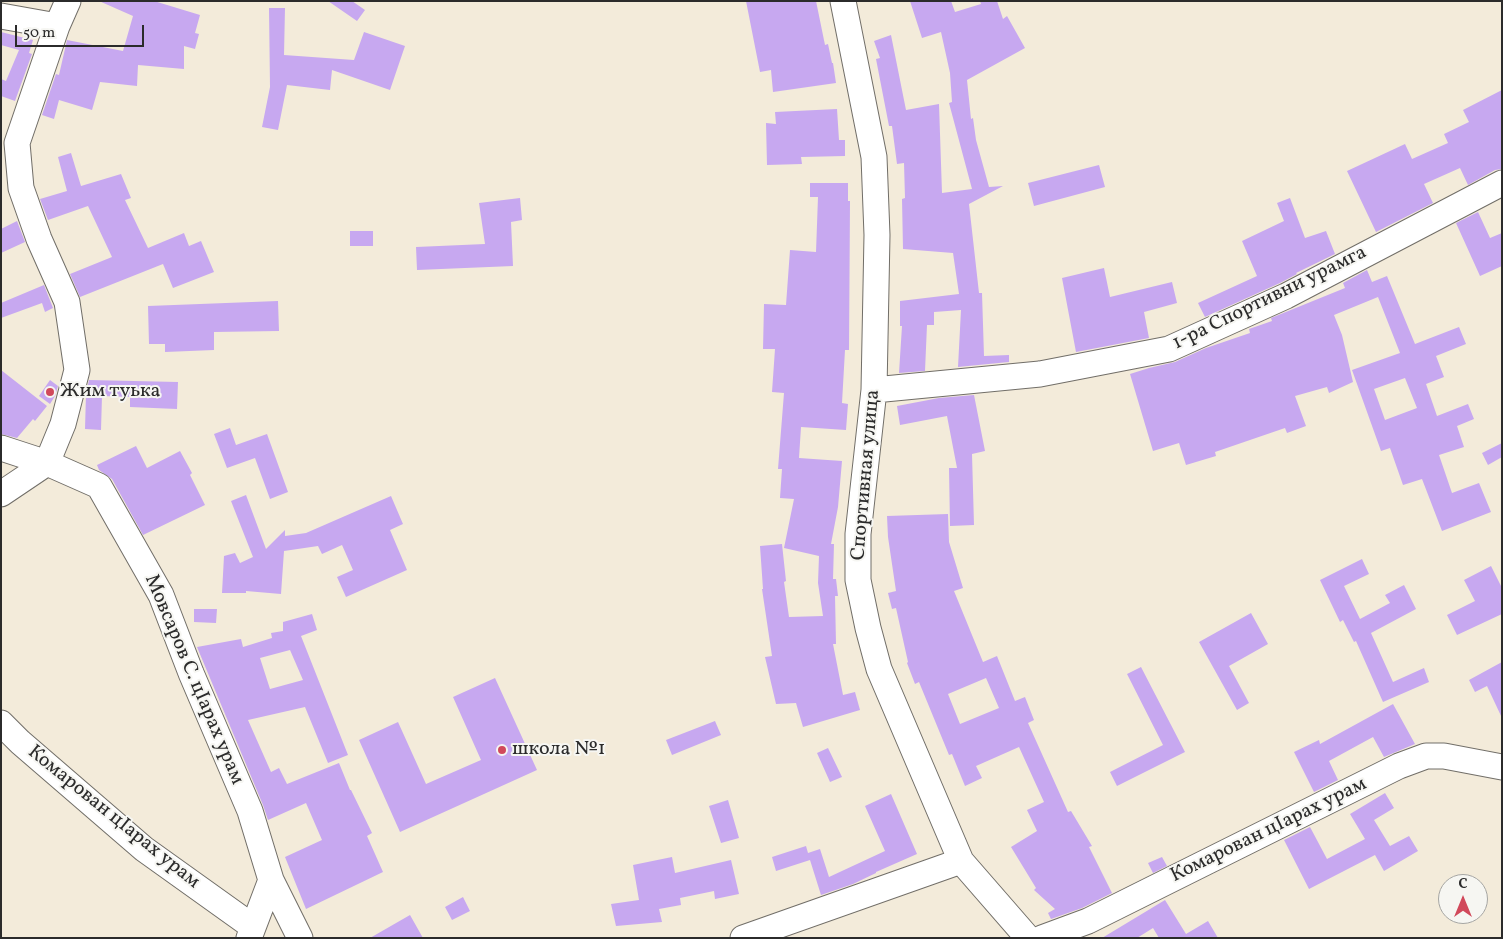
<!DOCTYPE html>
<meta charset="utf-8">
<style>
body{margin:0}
#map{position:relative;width:1503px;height:939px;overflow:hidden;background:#f3ebda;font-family:Vollkorn,serif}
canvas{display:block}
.frame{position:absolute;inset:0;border:2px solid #2b2b2b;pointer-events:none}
.north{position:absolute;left:1438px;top:874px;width:50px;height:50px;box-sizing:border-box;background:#f6f6f2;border:1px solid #a5a5a2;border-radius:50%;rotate:0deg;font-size:14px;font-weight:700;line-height:20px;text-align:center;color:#2b2b2b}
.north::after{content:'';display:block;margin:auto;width:18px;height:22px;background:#d1495b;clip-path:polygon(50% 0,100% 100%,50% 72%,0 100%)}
.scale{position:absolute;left:15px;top:25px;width:129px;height:22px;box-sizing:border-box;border:2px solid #2b2b2b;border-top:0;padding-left:6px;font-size:15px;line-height:18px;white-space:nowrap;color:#2b2b2b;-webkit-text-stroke:4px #f6f6f2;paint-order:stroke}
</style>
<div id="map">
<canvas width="1503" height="939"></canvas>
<div class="frame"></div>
<div class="north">С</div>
<div class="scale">50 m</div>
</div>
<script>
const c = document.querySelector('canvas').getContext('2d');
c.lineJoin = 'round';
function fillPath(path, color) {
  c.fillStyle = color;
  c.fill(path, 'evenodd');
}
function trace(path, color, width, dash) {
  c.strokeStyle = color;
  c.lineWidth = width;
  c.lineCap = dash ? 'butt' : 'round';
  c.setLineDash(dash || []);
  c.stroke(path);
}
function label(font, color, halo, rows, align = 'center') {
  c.font = font + ' Vollkorn,serif';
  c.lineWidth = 4;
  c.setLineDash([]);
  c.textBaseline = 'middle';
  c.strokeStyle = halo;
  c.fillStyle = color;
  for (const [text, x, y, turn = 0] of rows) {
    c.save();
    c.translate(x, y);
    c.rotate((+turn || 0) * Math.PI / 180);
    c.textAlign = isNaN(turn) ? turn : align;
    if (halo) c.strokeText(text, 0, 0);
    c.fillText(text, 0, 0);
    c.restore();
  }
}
fillPath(new Path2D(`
 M 99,1 L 154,1 L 200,15 L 195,33 L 199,34 L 195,49 L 184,46 L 184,69 L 138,65 L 137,86 L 100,82 L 92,110 L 59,100 L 54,119 L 42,115 L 56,74 L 59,75 L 67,40 L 123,51 L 133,16 Z
 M 328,1 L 352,1 L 365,10 L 357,21 Z
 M 746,1 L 816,1 L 825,45 L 828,44 L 832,63 L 833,63 L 836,83 L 773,92 L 771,70 L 760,72 Z
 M 910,1 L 951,1 L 955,12 L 981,4 L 980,1 L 997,1 L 1003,19 L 1007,16 L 1025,48 L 967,80 L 971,119 L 973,118 L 976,140 L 989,187 L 1003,186 L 969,204 L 979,293 L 982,293 L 984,356 L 1009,355 L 1009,362 L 958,367 L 961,310 L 934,312 L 934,325 L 927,325 L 925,371 L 899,373 L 902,326 L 900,326 L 900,301 L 959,294 L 953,253 L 903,249 L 902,199 L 905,198 L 904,163 L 897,164 L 892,126 L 889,126 L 876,59 L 880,58 L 874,41 L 891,35 L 906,110 L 939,104 L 942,193 L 972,189 L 949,103 L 952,102 L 950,73 L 941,32 L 922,38 Z
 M 269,8 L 285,8 L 284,55 L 354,60 L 364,32 L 405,46 L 390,90 L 332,70 L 330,90 L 287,85 L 278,130 L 262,127 L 270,87 Z
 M 1,32 L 33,40 L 29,53 L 32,54 L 15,101 L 1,96 L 1,79 L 6,81 L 19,50 L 1,45 Z
 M 1502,90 L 1502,169 L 1495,170 L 1468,185 L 1460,168 L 1424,184 L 1433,203 L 1376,232 L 1347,171 L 1405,144 L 1412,159 L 1448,143 L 1444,134 L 1469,122 L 1463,110 Z
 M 837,109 L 839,140 L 845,140 L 845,156 L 801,157 L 802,164 L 767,165 L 766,123 L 776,124 L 775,112 Z
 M 71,153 L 81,186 L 121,174 L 131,198 L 125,200 L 148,248 L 184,233 L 189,246 L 201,241 L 214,272 L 173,288 L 163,264 L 80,297 L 70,274 L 112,257 L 88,206 L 48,220 L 40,199 L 67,191 L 58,157 Z
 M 1099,165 L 1105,187 L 1034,206 L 1028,183 Z
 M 810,183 L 848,183 L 848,201 L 850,201 L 849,350 L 845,350 L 842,403 L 848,404 L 846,430 L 801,427 L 799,458 L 842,461 L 838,507 L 831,544 L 834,544 L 833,579 L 836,579 L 838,596 L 835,596 L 836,644 L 833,644 L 843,695 L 855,692 L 860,710 L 803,727 L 796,703 L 776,704 L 765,657 L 772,656 L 762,589 L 763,589 L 760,546 L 782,544 L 786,581 L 784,582 L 789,617 L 823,616 L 818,583 L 819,556 L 784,548 L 794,499 L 780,498 L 782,469 L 778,469 L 784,393 L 772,392 L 775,349 L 763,349 L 764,304 L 786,305 L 790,250 L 816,252 L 818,197 L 810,197 Z
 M 520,198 L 522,220 L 511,222 L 513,266 L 417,270 L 416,247 L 485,244 L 479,203 Z
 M 1290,198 L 1305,238 L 1326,231 L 1335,254 L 1296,273 L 1297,274 L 1280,283 L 1205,317 L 1198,303 L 1257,276 L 1242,241 L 1284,221 L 1277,203 Z
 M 1478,212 L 1490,238 L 1502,233 L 1502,266 L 1480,276 L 1456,223 Z
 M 17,221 L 25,242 L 1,253 L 1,229 Z
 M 350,231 L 373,231 L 373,246 L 350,246 Z
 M 1104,268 L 1110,297 L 1172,282 L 1177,303 L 1144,312 L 1149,338 L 1076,352 L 1062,278 Z
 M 1367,270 L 1372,282 L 1387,276 L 1415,344 L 1459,327 L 1466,344 L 1436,356 L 1444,377 L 1426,384 L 1437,416 L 1468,404 L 1474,419 L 1457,426 L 1464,447 L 1439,455 L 1452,493 L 1479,483 L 1491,512 L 1442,531 L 1422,479 L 1403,485 L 1390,448 L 1381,451 L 1352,370 L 1400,353 L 1378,297 L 1334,315 L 1342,335 L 1353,382 L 1329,393 L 1327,387 L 1295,396 L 1306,426 L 1287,433 L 1285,428 L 1215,452 L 1216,456 L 1186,465 L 1179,443 L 1153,451 L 1130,374 L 1149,368 L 1175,362 L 1206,348 L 1250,333 L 1249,329 L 1272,321 L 1271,318 L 1345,288 L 1343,283 ZM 1405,378 L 1417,408 L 1385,420 L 1374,389 Z
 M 44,285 L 53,308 L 45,312 L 42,303 L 1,318 L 1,303 Z
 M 278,301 L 279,331 L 214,332 L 214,350 L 165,352 L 165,344 L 149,344 L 148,306 Z
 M 1,370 L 47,406 L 35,421 L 33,419 L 17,438 L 1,434 Z
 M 50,380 L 58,386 L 55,396 L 50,404 L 39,396 Z
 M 89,380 L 178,382 L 177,409 L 130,407 L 130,397 L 102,396 L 101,430 L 85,429 L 86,394 Z
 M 974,395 L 985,451 L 972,454 L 974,525 L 950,526 L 949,468 L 957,468 L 947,416 L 900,425 L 897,406 L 939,398 Z
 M 230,428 L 236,445 L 267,434 L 288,492 L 270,499 L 255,458 L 227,468 L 214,434 Z
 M 1502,443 L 1502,457 L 1488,465 L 1482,453 Z
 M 136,446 L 147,468 L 180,451 L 192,473 L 190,475 L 205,505 L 143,535 L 112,479 L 99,470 L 97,465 Z
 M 246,495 L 266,549 L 285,530 L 285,536 L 306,533 L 391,496 L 403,524 L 390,530 L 407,570 L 346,597 L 337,577 L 353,570 L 342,545 L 322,554 L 318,546 L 284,551 L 281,594 L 246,591 L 246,593 L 222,593 L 224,556 L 235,553 L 240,563 L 253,557 L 231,501 Z
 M 948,514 L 949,542 L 963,588 L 954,591 L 983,662 L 997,656 L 1015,701 L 1025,697 L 1034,720 L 1028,723 L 1068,812 L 1071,811 L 1092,846 L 1089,847 L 1112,893 L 1082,908 L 1051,919 L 1048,913 L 1055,909 L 1034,890 L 1036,888 L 1011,847 L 1037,831 L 1027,810 L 1044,802 L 1019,747 L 976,766 L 982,778 L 965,786 L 952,754 L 949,755 L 919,682 L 915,684 L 907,663 L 908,662 L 896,608 L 892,609 L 888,593 L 896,591 L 888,537 L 887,516 ZM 986,678 L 999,708 L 960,724 L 948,694 Z
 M 1362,559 L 1369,574 L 1344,586 L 1360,619 L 1390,603 L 1385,595 L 1404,585 L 1416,609 L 1371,633 L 1393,682 L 1424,668 L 1429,682 L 1383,702 L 1356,641 L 1354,642 L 1343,620 L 1340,622 L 1320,580 Z
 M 1491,566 L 1502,588 L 1502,614 L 1457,635 L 1447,615 L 1475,601 L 1464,580 Z
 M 194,609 L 217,609 L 216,623 L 194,622 Z
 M 1251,613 L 1268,644 L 1229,666 L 1249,703 L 1237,710 L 1199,642 Z
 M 312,614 L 317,630 L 301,636 L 348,755 L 328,763 L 305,707 L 248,720 L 271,772 L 279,768 L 287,784 L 339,763 L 350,790 L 351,790 L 372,833 L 367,836 L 383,872 L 306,909 L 285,857 L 322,840 L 306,803 L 268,820 L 263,805 L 197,647 L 241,639 L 243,647 L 272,638 L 271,633 L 283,631 L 283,622 ZM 290,650 L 303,680 L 270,689 L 260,658 Z
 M 1502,662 L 1502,718 L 1487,686 L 1475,692 L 1469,680 Z
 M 1141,667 L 1185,752 L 1117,786 L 1110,772 L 1163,745 L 1127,674 Z
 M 495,678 L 537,770 L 400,832 L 359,740 L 398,722 L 426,784 L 481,760 L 453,697 Z
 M 1393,704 L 1415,744 L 1384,757 L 1373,737 L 1329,761 L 1338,780 L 1314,792 L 1294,752 L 1319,740 L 1320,744 Z
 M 715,721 L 721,735 L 672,755 L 666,740 Z
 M 828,748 L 842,777 L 830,782 L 817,753 Z
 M 1385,793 L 1394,808 L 1374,820 L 1390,846 L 1409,836 L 1418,851 L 1384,871 L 1375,855 L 1309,889 L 1284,840 L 1310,827 L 1327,859 L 1365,839 L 1350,814 Z
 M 891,794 L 917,854 L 876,872 L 876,873 L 853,884 L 821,895 L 810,860 L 776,871 L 772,857 L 806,846 L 808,853 L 820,849 L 829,877 L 885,851 L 865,806 Z
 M 728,800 L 739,838 L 721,843 L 709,806 Z
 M 672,857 L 675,873 L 731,860 L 739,894 L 715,899 L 714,891 L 680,898 L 681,905 L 659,909 L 662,922 L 616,926 L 611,904 L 639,900 L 633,865 Z
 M 1162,857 L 1167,866 L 1153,873 L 1148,863 Z
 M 463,897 L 470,911 L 452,920 L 445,907 Z
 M 1165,900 L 1186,934 L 1208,921 L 1218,938 L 1159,938 L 1153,928 L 1137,938 L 1102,938 Z
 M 410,915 L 423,938 L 370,938 Z`), '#c7a8f0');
const minor = new Path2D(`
 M 843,1 L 874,157 L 877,235 L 874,390 L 858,534 L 858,580 L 868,628 L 879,669 L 961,861 L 1028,938
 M 1,16 L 57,26
 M 874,390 L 1040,374 L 1169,349 L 1286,296 L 1502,183
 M 1,448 L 47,463 L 99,486 L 161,595 L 191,673 L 250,811 L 271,880 L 249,938
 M 47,463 L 63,424 L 77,370 L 67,302 L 39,239 L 21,188 L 17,143 L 57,26 L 68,1
 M 1,494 L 47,463
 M 1,723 L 20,742 L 144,849 L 253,927
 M 271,880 L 300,938
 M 743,938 L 961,861
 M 1042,938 L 1088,921 L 1399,766 L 1426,756 L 1444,756 L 1502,767`);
trace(minor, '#716e68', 27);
trace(minor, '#fff', 25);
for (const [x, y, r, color] of [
 [50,392,5,"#d1495b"],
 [502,750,5,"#d1495b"]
]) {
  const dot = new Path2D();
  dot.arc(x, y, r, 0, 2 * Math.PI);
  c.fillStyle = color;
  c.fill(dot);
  trace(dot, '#f6f6f2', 2);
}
label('20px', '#2b2b2b', '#f6f6f2', [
 ["1-ра Спортивни урамга",1270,299,-26],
 ["Спортивная улица",867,475,-85],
 ["Мовсаров С. цIарах урам",193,680,67],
 ["Комарован цIарах урам",113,818,39],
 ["Комарован цIарах урам",1269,831,-26]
]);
label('20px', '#2b2b2b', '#f6f6f2', [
 ["Жим туька",60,392],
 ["школа №1",512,750]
], 'left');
</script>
